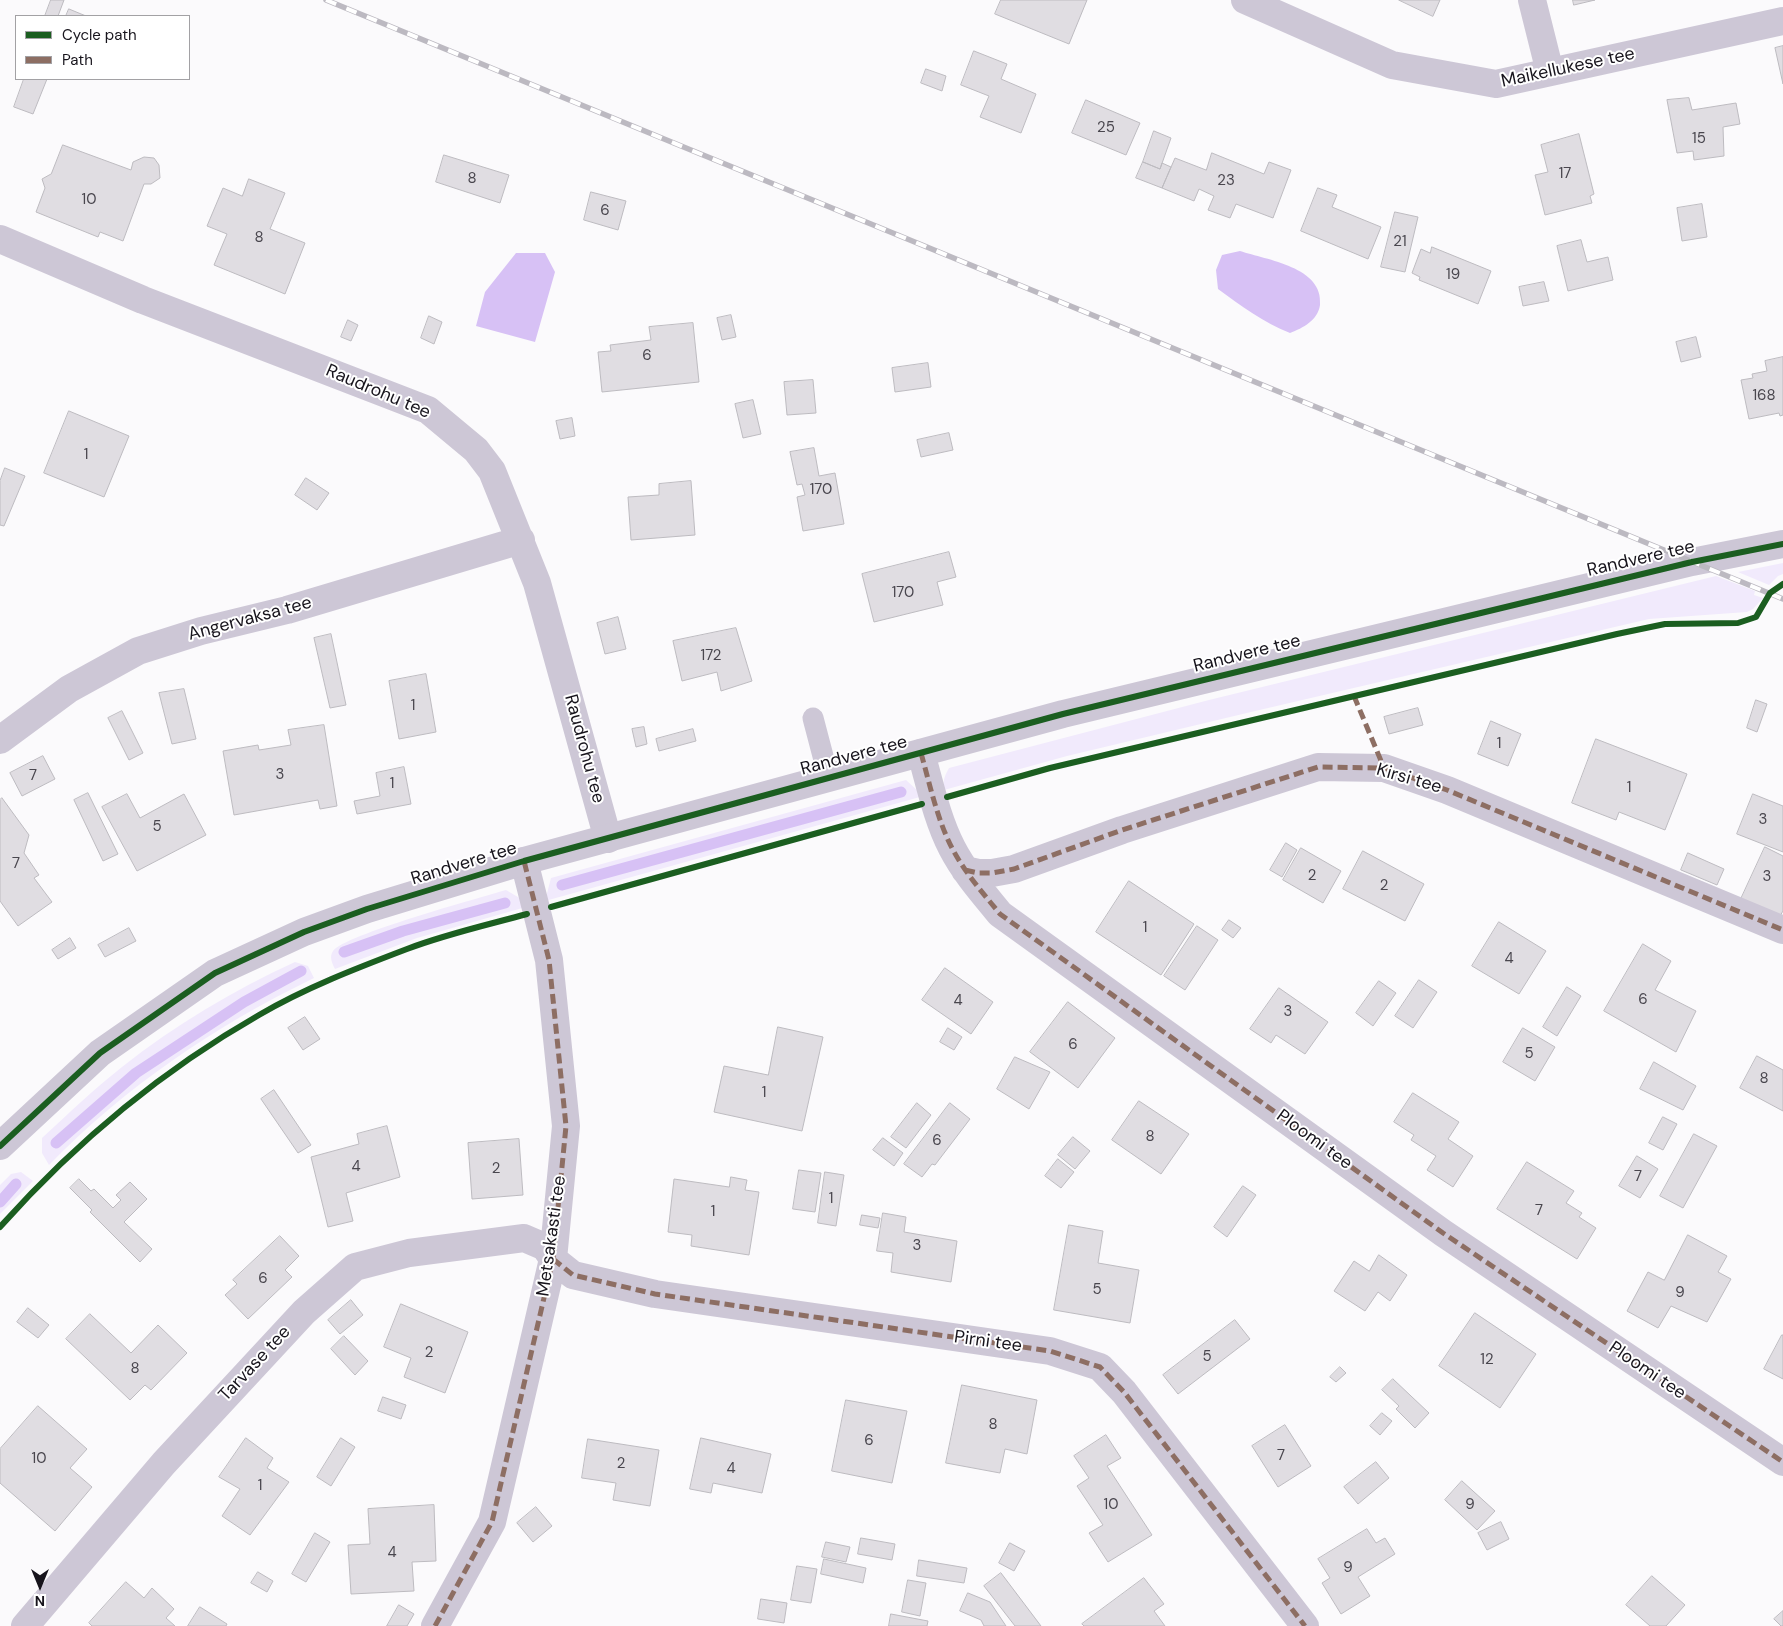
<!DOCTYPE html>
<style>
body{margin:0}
#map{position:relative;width:1783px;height:1626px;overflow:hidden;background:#fbfafc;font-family:"DM Sans",sans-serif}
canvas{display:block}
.legend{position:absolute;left:15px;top:15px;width:175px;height:65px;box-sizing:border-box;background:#fff;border:1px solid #a2a1a4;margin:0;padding:6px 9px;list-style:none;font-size:15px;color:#17141c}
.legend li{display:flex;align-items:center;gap:10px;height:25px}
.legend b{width:25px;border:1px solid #a2a1a4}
.north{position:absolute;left:15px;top:1561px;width:50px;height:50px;-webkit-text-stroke:4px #fff;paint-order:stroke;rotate:180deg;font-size:14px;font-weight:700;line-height:20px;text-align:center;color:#17141c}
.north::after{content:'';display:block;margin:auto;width:18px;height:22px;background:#17141c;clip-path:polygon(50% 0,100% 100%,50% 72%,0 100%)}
</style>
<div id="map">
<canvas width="1783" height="1626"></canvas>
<ul class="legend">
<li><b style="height:6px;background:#1b5e20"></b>Cycle path</li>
<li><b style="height:6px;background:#8d6e63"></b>Path</li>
</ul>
<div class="north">N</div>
</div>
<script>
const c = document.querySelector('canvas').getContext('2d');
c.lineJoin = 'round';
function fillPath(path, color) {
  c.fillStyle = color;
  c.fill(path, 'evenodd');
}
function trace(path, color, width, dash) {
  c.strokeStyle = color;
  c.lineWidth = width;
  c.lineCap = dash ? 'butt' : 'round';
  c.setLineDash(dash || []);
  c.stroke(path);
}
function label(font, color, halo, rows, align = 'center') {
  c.font = font + ' "DM Sans",sans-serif';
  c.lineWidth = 4;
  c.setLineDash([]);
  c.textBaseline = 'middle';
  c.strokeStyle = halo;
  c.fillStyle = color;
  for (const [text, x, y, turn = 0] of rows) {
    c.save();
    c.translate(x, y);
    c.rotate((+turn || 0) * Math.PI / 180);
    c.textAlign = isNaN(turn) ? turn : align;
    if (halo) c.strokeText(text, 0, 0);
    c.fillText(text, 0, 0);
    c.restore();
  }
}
fillPath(new Path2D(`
 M 1783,563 L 1783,574 L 1778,576 L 1769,585 L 1738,572 Z
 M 1716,576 L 1755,591 L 1754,595 L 1763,598 L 1753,609 L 1747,612 L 1649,619 L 1251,712 L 1067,756 L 944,790 C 942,782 945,775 949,768 L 1209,700 Z
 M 906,780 L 918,791 L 920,797 L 545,901 L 551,878 Z
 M 506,890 L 523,900 L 526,907 L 417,938 L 335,969 C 332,963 329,957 333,951 C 344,935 479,898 506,890 Z
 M 295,962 L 308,966 L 314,978 C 215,1026 126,1086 49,1165 L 42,1153 L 42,1138 C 68,1114 94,1089 122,1067 C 175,1025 234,990 295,962 Z
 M 21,1172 L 33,1181 L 0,1214 L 0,1185 L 11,1174 Z`), '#f1eafc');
fillPath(new Path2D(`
 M 1240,251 C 1267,260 1324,267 1320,305 C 1318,320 1303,328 1290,333 C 1263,322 1241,306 1218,289 L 1216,270 L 1222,255 Z
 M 516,253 L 545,253 L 555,272 L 535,342 L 476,326 L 485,292 Z`), '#d7c1f5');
trace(new Path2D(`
 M 562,885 L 901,792
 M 344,952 L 403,931 L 505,903
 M 56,1143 L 136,1073 L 244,1002 L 301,971
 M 0,1202 L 16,1184`), '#d7c1f5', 11);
const building = new Path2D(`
 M 51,0 L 64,0 L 58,16 L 45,16 Z
 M 1001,0 L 1087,0 L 1069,44 L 995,14 Z
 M 1399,0 L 1440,0 L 1433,16 Z
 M 1573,0 L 1595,0 L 1574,5 Z
 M 69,9 L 86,16 L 66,16 Z
 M 1783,46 L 1783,84 L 1775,48 Z
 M 974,51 L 1007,64 L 1001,79 L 1036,94 L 1021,133 L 980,117 L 989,96 L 961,85 Z
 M 926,69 L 946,76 L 942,91 L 921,83 Z
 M 24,79 L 47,79 L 33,114 L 14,107 Z
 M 1689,98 L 1692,110 L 1736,103 L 1740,124 L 1723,127 L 1724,156 L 1694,160 L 1693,151 L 1677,153 L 1667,100 Z
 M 1086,100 L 1140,123 L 1126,155 L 1072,133 Z
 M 1154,131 L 1171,138 L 1160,169 L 1143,162 Z
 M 1579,134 L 1594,194 L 1590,196 L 1592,203 L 1545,215 L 1535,175 L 1548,172 L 1541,145 Z
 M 63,145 L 131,170 L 133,162 L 144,157 L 154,158 L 159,165 L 160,178 L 151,184 L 144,184 L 123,241 L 100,232 L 98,237 L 36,212 L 45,188 L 42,179 L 51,174 Z
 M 1212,153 L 1264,174 L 1269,162 L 1291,170 L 1273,218 L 1236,204 L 1230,218 L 1208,210 L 1214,196 L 1199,189 L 1194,201 L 1162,188 L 1175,158 L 1206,170 Z
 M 444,155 L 509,175 L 500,203 L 436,182 Z
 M 1143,162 L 1160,169 L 1162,163 L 1171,167 L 1162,188 L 1136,178 Z
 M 249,179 L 285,193 L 270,229 L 305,243 L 285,294 L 214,265 L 227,234 L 207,226 L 223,188 L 242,196 Z
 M 1318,188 L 1337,195 L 1332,207 L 1381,227 L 1368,259 L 1301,231 Z
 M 591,192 L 626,201 L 618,230 L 584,220 Z
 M 1702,204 L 1707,237 L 1682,241 L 1677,208 Z
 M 1395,212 L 1418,217 L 1405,272 L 1381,267 Z
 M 1581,240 L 1587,262 L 1608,257 L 1613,280 L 1568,291 L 1557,246 Z
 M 1432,247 L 1491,271 L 1478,304 L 1419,280 L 1420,277 L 1412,273 L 1421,249 L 1430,253 Z
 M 1544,282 L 1549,301 L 1523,306 L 1519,287 Z
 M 731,315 L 736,337 L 722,340 L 717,318 Z
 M 429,316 L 442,322 L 434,344 L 421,338 Z
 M 348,320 L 358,325 L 351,341 L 341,337 Z
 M 693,323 L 699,382 L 602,392 L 598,352 L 611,351 L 610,345 L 651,340 L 649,327 Z
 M 1696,337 L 1701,357 L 1681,362 L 1676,342 Z
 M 1783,357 L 1783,415 L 1780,416 L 1779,413 L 1749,419 L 1741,380 L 1753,378 L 1752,374 L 1767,371 L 1765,361 Z
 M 928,363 L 931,387 L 895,392 L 892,368 Z
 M 813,380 L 816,413 L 787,415 L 784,382 Z
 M 753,400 L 761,434 L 743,438 L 735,404 Z
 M 69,411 L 129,436 L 104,497 L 44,473 Z
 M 572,418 L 575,436 L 560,439 L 556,421 Z
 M 949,433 L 953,450 L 921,457 L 917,440 Z
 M 814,448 L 819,476 L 835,473 L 844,524 L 803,531 L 797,497 L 805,495 L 802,484 L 797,485 L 790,452 Z
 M 5,468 L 25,476 L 4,526 L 0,525 L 0,481 Z
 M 306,478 L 329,493 L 317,510 L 295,495 Z
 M 691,481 L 695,535 L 631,540 L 628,497 L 659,495 L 659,484 Z
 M 949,552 L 956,577 L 937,582 L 943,605 L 874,622 L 862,574 Z
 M 618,617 L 626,649 L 605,654 L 597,623 Z
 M 736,628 L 752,681 L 721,691 L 717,672 L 682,681 L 673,641 Z
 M 331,634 L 346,705 L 330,708 L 314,638 Z
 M 426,674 L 436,732 L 399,739 L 389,681 Z
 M 184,689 L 196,739 L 172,744 L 159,693 Z
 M 1756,700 L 1767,704 L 1757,732 L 1747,728 Z
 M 1418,708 L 1423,725 L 1389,734 L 1384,717 Z
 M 122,711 L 143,753 L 129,760 L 108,718 Z
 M 1491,721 L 1521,734 L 1508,766 L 1478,754 Z
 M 324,725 L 337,806 L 320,809 L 318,800 L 234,815 L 223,751 L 258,745 L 259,750 L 291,745 L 288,730 Z
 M 644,727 L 647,744 L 636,747 L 632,729 Z
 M 693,729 L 696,741 L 659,751 L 656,739 Z
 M 1596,739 L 1687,774 L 1665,830 L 1619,812 L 1616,820 L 1572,803 Z
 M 43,756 L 55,779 L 22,796 L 10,773 Z
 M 404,767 L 411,804 L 357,814 L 354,801 L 380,796 L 376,773 Z
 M 88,793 L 118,854 L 103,861 L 74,800 Z
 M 127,794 L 140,818 L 184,794 L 206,835 L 137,871 L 102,807 Z
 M 1753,794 L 1783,806 L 1783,852 L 1737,834 Z
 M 2,798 L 29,835 L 24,853 L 39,875 L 34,878 L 52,902 L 18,926 L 0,901 L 0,800 Z
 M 1286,843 L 1297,850 L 1282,877 L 1270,870 Z
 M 1765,847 L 1783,856 L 1783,911 L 1780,916 L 1741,899 Z
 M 1301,848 L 1341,871 L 1323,903 L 1283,880 Z
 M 1363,851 L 1424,884 L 1405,921 L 1343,889 Z
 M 1688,853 L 1724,869 L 1717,885 L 1681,870 Z
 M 1129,881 L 1194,924 L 1161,975 L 1096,932 Z
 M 1229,920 L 1241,928 L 1233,938 L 1222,930 Z
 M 1499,922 L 1546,951 L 1519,994 L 1472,966 Z
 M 1197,926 L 1218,940 L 1185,990 L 1164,976 Z
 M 129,928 L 136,941 L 105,957 L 98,945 Z
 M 70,938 L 76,948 L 58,959 L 52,950 Z
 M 1643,944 L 1671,961 L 1655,990 L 1696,1011 L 1676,1052 L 1604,1011 Z
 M 945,968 L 993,1002 L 971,1034 L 922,1000 Z
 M 1419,980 L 1437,992 L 1413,1028 L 1395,1016 Z
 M 1379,981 L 1396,993 L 1373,1026 L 1356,1013 Z
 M 1567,987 L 1581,996 L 1557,1036 L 1543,1027 Z
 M 1279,988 L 1328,1022 L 1305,1054 L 1276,1035 L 1271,1043 L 1250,1029 Z
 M 1068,1002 L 1115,1038 L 1078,1088 L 1030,1052 Z
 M 305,1017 L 320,1039 L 303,1050 L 288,1028 Z
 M 778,1027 L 823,1037 L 802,1131 L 714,1112 L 724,1066 L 768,1075 Z
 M 948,1028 L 962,1037 L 954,1050 L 940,1042 Z
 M 1523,1028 L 1555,1047 L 1535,1081 L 1503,1062 Z
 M 1757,1056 L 1783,1070 L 1783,1111 L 1740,1088 Z
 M 1015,1057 L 1050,1072 L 1029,1109 L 997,1089 Z
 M 1654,1062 L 1696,1086 L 1683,1110 L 1640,1089 Z
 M 274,1090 L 311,1145 L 298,1153 L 261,1099 Z
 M 1413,1093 L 1459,1122 L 1448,1139 L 1473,1156 L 1453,1187 L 1427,1170 L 1436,1156 L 1411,1140 L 1414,1135 L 1394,1122 Z
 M 1139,1101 L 1189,1134 L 1161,1174 L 1112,1140 Z
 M 917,1103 L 931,1115 L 906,1148 L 891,1137 Z
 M 950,1103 L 970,1119 L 935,1165 L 932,1164 L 922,1177 L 904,1164 Z
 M 1663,1117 L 1677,1124 L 1663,1150 L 1649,1143 Z
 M 387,1126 L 400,1177 L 346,1193 L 353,1221 L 328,1227 L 311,1157 L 359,1144 L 357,1134 Z
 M 1694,1134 L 1717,1146 L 1683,1208 L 1660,1196 Z
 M 1073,1137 L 1090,1151 L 1075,1169 L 1058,1155 Z
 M 883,1138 L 903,1153 L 894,1166 L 873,1150 Z
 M 519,1139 L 523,1195 L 472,1199 L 468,1143 Z
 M 1637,1156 L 1658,1169 L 1640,1198 L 1619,1186 Z
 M 1058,1159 L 1074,1172 L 1061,1188 L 1045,1176 Z
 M 1527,1162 L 1574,1191 L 1566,1203 L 1582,1213 L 1579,1217 L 1596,1228 L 1577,1259 L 1497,1209 Z
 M 799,1170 L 821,1173 L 815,1212 L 793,1209 Z
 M 825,1172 L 844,1175 L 836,1226 L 818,1223 Z
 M 731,1177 L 747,1180 L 745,1190 L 759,1192 L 749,1255 L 691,1246 L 692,1235 L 668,1232 L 674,1179 L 729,1187 Z
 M 79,1179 L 91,1191 L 94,1189 L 113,1208 L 121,1200 L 116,1195 L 130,1182 L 147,1199 L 124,1222 L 152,1249 L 140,1262 L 90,1212 L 92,1210 L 70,1188 Z
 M 1243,1186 L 1256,1195 L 1227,1237 L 1214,1227 Z
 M 883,1213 L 906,1217 L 904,1232 L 957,1241 L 951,1282 L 891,1272 L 893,1253 L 877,1251 Z
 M 862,1215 L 880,1218 L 878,1228 L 860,1225 Z
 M 1069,1225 L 1103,1231 L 1098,1263 L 1139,1270 L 1130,1323 L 1054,1310 Z
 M 1688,1235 L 1727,1256 L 1718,1272 L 1731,1279 L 1707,1322 L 1671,1306 L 1658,1328 L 1627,1311 L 1648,1272 L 1664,1280 Z
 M 280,1236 L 299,1256 L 285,1270 L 292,1277 L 248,1319 L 225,1295 L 237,1284 L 233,1280 Z
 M 1379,1255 L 1407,1275 L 1390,1301 L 1378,1292 L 1365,1311 L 1334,1291 L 1354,1261 L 1369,1271 Z
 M 351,1300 L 363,1315 L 340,1334 L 328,1320 Z
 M 401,1304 L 468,1332 L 445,1393 L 404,1377 L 411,1358 L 384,1347 Z
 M 28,1308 L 49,1325 L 38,1338 L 17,1322 Z
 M 1475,1313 L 1536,1354 L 1500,1408 L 1439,1366 Z
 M 90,1314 L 131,1353 L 158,1325 L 187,1353 L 151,1390 L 145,1385 L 130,1400 L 66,1339 Z
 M 1235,1320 L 1250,1339 L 1178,1394 L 1163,1375 Z
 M 1782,1335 L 1783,1335 L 1783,1379 L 1764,1369 Z
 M 344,1336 L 368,1361 L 355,1375 L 331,1349 Z
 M 1340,1367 L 1346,1373 L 1336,1382 L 1330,1377 Z
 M 1393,1379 L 1429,1413 L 1415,1428 L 1396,1409 L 1399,1406 L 1382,1390 Z
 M 962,1385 L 1037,1400 L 1027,1454 L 1005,1449 L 1000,1473 L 946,1463 Z
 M 383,1397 L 406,1405 L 401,1419 L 378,1411 Z
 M 846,1400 L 907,1411 L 892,1483 L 832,1471 Z
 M 38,1406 L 87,1449 L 70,1468 L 92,1487 L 55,1531 L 0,1483 L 0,1449 Z
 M 1382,1413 L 1392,1421 L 1380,1435 L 1370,1426 Z
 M 1285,1425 L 1311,1466 L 1278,1487 L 1252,1446 Z
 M 1106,1435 L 1121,1458 L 1107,1466 L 1152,1535 L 1108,1562 L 1089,1533 L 1103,1525 L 1077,1486 L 1089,1478 L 1074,1456 Z
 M 246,1438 L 273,1458 L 267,1468 L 289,1482 L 250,1535 L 222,1516 L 240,1489 L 219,1477 Z
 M 341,1438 L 355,1447 L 331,1486 L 317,1477 Z
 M 701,1438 L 771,1454 L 762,1493 L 713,1483 L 711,1493 L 690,1489 Z
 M 588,1439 L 659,1450 L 650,1506 L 613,1500 L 616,1483 L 582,1478 Z
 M 1376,1462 L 1389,1478 L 1358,1504 L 1344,1487 Z
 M 1462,1481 L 1495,1511 L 1477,1530 L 1445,1500 Z
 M 434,1505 L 436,1561 L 412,1562 L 414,1591 L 351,1594 L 348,1545 L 370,1544 L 368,1509 Z
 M 536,1507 L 552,1526 L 533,1542 L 517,1523 Z
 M 1501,1522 L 1509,1539 L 1487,1550 L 1478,1533 Z
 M 1367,1529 L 1376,1543 L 1385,1538 L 1395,1554 L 1358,1577 L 1370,1596 L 1341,1614 L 1322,1583 L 1330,1578 L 1318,1559 Z
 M 315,1533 L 330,1542 L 306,1582 L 292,1574 Z
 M 861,1538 L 895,1544 L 892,1560 L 858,1554 Z
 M 826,1542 L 850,1547 L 846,1562 L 822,1557 Z
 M 1010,1543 L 1025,1551 L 1014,1571 L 999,1563 Z
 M 824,1559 L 866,1568 L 863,1583 L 821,1574 Z
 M 919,1560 L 967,1568 L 964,1583 L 917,1576 Z
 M 797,1566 L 817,1569 L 811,1603 L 791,1600 Z
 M 258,1572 L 273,1581 L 267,1592 L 251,1583 Z
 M 1001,1573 L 1041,1626 L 1015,1626 L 984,1586 Z
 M 1652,1576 L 1685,1605 L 1666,1626 L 1650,1626 L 1626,1605 Z
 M 1144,1578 L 1164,1604 L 1154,1611 L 1165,1626 L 1084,1626 L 1082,1624 Z
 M 908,1580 L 926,1583 L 920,1616 L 902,1612 Z
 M 126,1582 L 144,1598 L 152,1588 L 174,1609 L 166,1618 L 175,1626 L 92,1626 L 89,1623 Z
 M 968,1593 L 990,1602 L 1006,1626 L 984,1626 L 981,1620 L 960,1611 Z
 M 761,1599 L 787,1603 L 784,1623 L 758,1619 Z
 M 399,1605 L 414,1614 L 407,1626 L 387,1626 Z
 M 200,1607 L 227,1624 L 226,1626 L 188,1626 Z
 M 1783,1611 L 1783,1626 L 1781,1626 L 1774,1619 Z
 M 891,1614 L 928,1621 L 927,1626 L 889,1626 Z`);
fillPath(building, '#e0dde2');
trace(building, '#bdbbc0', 1);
trace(new Path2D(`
 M 813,718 L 829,779`), '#cdc7d6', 21);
trace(new Path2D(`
 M 1245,0 L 1392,65 L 1496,84 L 1783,21
 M 1532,0 L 1550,72
 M 0,239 L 143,300 L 428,410 L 476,450 L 492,471 L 537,583 L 608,839
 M 0,740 L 69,689 L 138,651 L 201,631 L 287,610 L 521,540
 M 921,753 C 930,785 937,819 952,848 C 965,873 983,893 1000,914 L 1443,1233 L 1783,1462
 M 965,870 L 978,873 L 992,873 L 1014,869 L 1122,830 L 1318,767 L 1384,768 L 1447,790 L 1783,930
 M 25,1626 L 164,1463 L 304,1312 L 355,1267 L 409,1253 L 524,1238 L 545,1247 L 553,1259 L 573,1275 L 655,1294 L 1050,1351 L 1100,1367 L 1124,1392 L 1305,1626
 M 435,1626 L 492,1522 L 553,1259 L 566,1126 L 549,960 L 524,861`), '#cdc7d6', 28);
trace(new Path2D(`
 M 0,1146 L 100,1053 L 215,973 L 304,932 L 367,909 L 524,861 L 1063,714 L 1692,562 L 1783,544`), '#cdc7d6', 28);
const rail = new Path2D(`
 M 326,0 L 1783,599`);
trace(rail, '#bcb9c1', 5.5);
trace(rail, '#fff', 4, [11]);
trace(new Path2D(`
 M 1354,696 L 1384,768
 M 921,753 C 930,785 937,819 952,848 C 965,873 983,893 1000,914 L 1443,1233 L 1783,1462
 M 965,870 L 978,873 L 992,873 L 1014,869 L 1122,830 L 1318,767 L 1384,768 L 1447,790 L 1783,930
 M 553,1259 L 573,1275 L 655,1294 L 1050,1351 L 1100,1367 L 1124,1392 L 1305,1626
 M 435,1626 L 492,1522 L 553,1259 L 566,1126 L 549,960 L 524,861`), '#8d6e63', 5, [10, 5]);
trace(new Path2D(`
 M 947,797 L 1050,768 L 1617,634 L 1665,624 L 1738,623 L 1756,617 L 1770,593 L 1783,584
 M 551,907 L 922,804
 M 0,1146 L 100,1053 L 215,973 L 304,932 L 367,909 L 524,861 L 1063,714 L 1692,562 L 1783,544
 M 0,1227 C 75,1143 161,1071 259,1015 C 305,988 357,968 407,949 C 446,934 487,925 527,914`), '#1b5e20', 6);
label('15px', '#49464e', null, [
 ["25",1106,128],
 ["15",1699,139],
 ["17",1565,174],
 ["8",472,179],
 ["23",1226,181],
 ["10",89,200],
 ["6",605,211],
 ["8",259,238],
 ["21",1400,242],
 ["19",1453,275],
 ["6",647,356],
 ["168",1764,396],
 ["1",86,455],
 ["170",821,490],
 ["170",903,593],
 ["172",711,656],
 ["1",413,706],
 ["1",1499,744],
 ["3",280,775],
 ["7",33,776],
 ["1",392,784],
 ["1",1629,788],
 ["3",1763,820],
 ["5",157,827],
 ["7",16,864],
 ["2",1312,876],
 ["3",1767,877],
 ["2",1384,886],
 ["1",1145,928],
 ["4",1509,959],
 ["6",1643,1000],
 ["4",958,1001],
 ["3",1288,1012],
 ["6",1073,1045],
 ["5",1529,1054],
 ["8",1764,1079],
 ["1",764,1093],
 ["8",1150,1137],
 ["6",937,1141],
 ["4",356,1167],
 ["2",496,1169],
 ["7",1638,1177],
 ["1",831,1199],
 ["7",1539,1211],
 ["1",713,1212],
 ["3",917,1246],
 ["6",263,1279],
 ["5",1097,1290],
 ["9",1680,1293],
 ["2",429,1353],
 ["5",1207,1357],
 ["12",1487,1360],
 ["8",135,1369],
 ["8",993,1425],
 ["6",869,1441],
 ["7",1281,1456],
 ["10",39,1459],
 ["2",621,1464],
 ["4",731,1469],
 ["1",260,1486],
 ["10",1111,1505],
 ["9",1470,1505],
 ["4",392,1553],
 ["9",1348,1568]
]);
label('18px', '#17141c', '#fff', [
 ["Maikellukese tee",1568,68,-12],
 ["Raudrohu tee",378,392,23],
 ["Randvere tee",1641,559,-13],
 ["Angervaksa tee",250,619,-15],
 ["Randvere tee",1247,654,-14],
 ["Raudrohu tee",584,749,75],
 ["Randvere tee",854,756,-15],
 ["Kirsi tee",1409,779,16],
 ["Randvere tee",464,864,-17],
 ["Ploomi tee",1314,1140,36],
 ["Metsakasti tee",552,1236,-82],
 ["Pirni tee",988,1342,8],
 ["Tarvase tee",255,1364,-47],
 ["Ploomi tee",1647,1371,34]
]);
</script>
